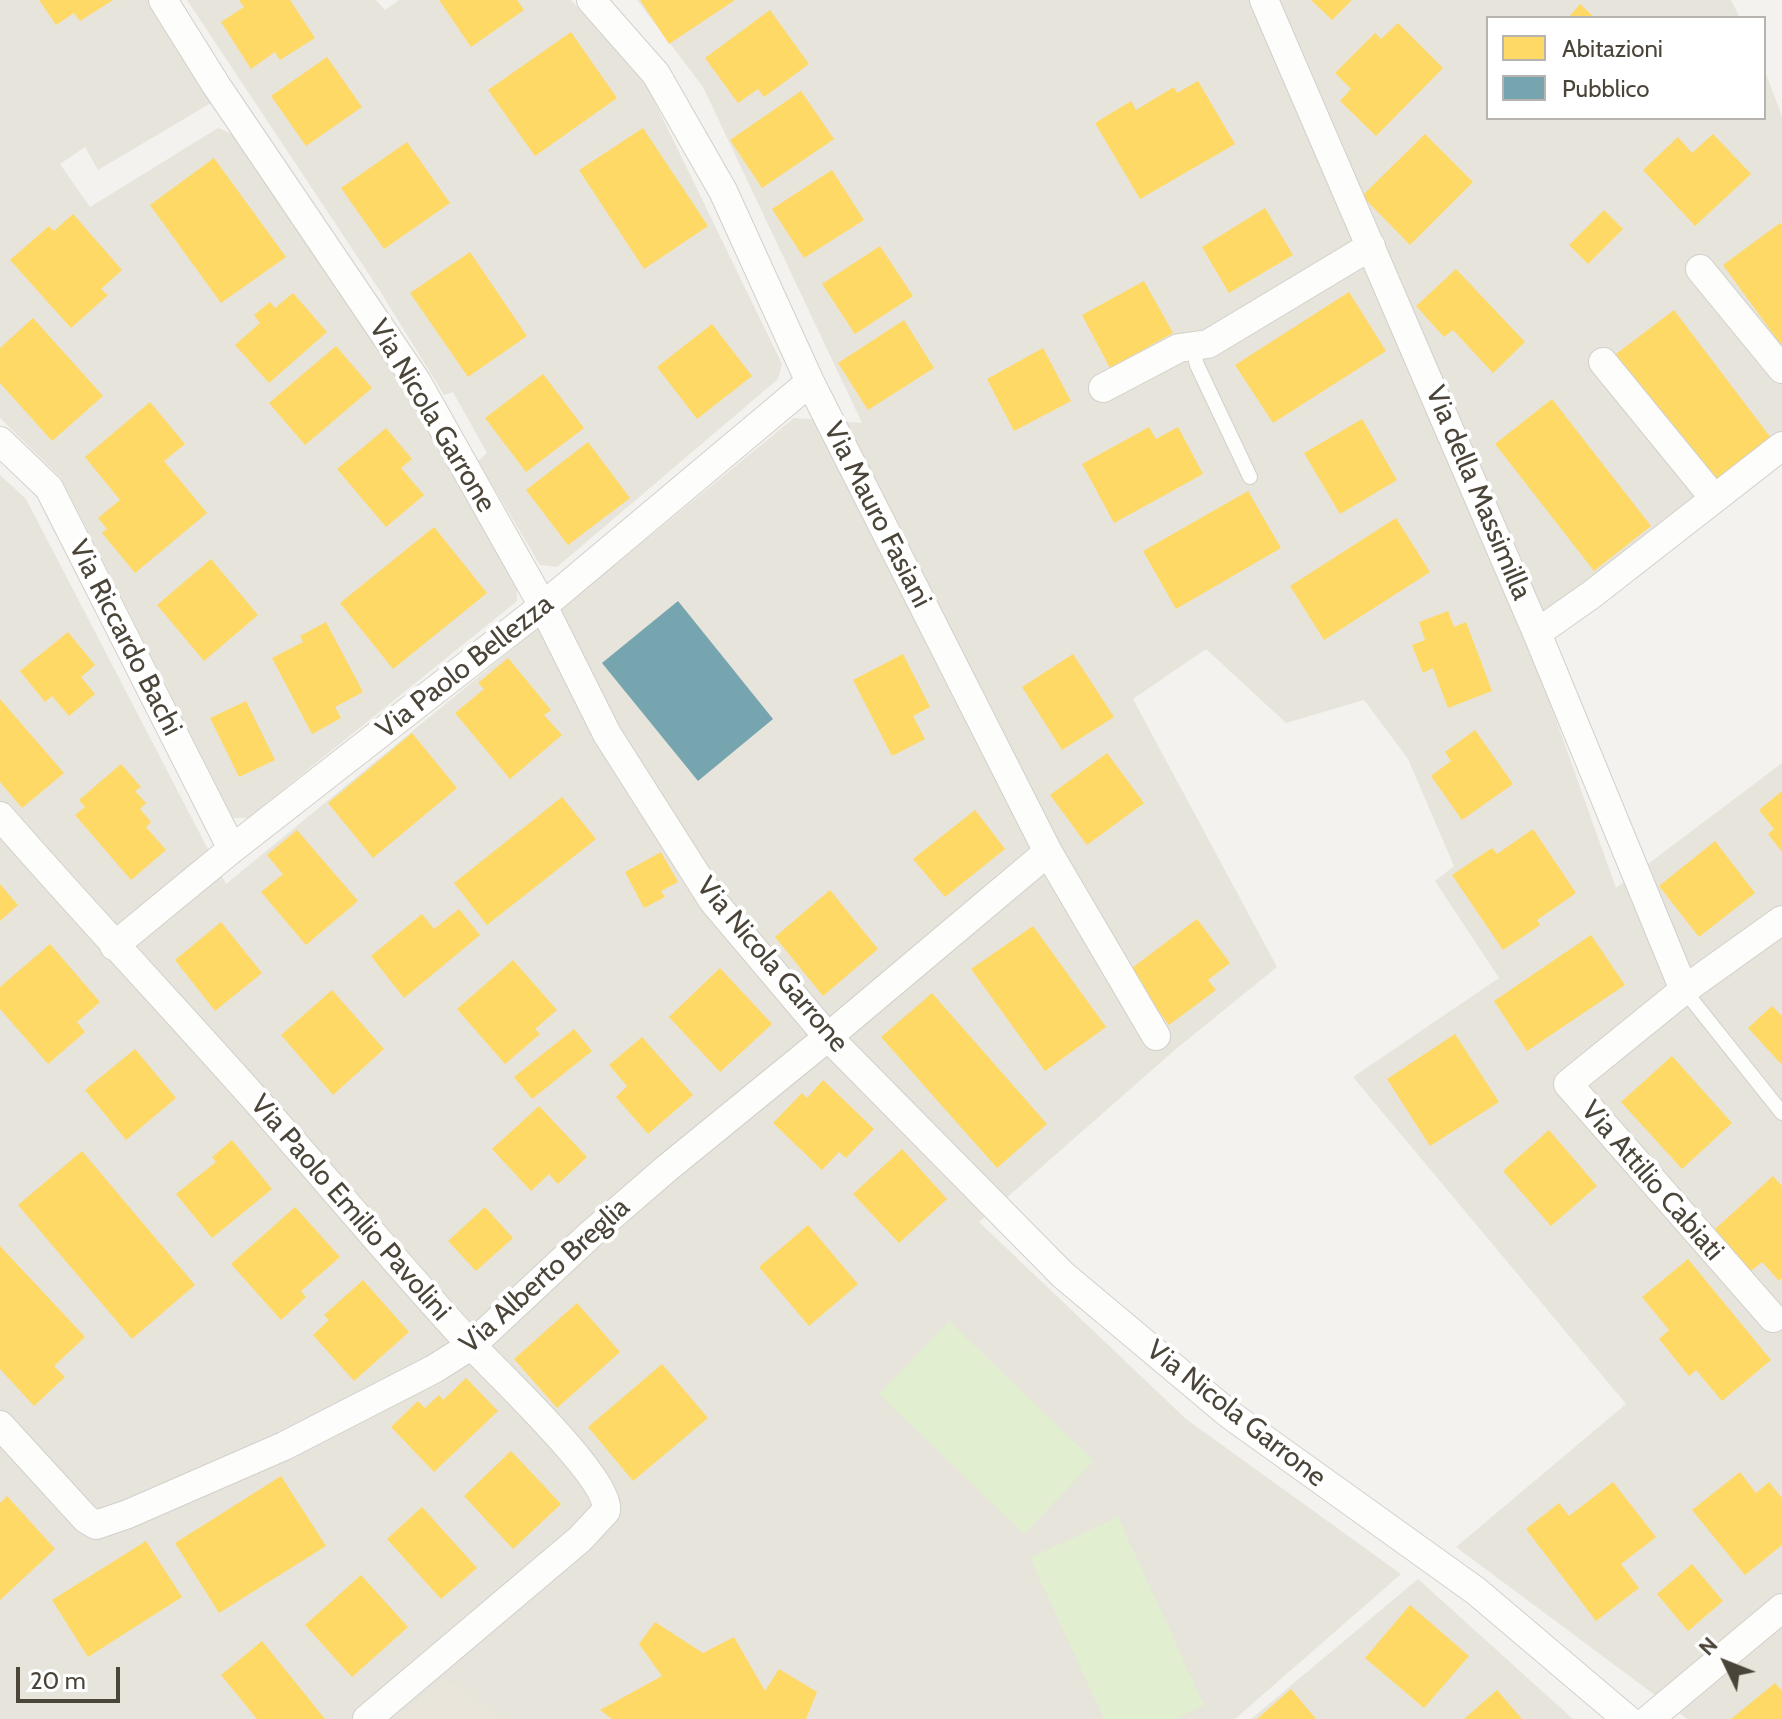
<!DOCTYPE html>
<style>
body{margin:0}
#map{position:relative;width:1782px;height:1719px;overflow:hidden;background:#f4f2ee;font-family:Cabin,sans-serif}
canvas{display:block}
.legend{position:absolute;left:1486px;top:16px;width:280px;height:104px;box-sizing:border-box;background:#fff;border:2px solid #b7b4b0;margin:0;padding:10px 14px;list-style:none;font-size:24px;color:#4b4439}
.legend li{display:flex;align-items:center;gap:16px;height:40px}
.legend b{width:40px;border:2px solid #b7b4b0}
.north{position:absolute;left:1686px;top:1623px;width:80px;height:80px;-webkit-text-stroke:6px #fff;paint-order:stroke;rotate:313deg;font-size:22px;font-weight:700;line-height:32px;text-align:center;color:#4b4439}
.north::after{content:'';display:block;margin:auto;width:28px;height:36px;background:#4b4439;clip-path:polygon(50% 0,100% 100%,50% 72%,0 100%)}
.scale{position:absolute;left:16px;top:1667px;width:104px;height:36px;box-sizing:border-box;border:4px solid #4b4439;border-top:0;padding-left:10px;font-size:24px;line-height:28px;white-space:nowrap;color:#4b4439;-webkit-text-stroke:6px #fff;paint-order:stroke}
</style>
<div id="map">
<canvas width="1782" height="1719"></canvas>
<ul class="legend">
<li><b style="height:22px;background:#ffd966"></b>Abitazioni</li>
<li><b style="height:22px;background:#76a5af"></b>Pubblico</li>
</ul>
<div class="north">N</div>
<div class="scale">20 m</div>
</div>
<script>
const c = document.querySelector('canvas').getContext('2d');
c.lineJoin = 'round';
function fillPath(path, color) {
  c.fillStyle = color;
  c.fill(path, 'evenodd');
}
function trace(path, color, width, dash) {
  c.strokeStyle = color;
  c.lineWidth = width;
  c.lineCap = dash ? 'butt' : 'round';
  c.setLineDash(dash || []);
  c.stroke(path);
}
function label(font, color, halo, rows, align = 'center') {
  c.font = font + ' Cabin,sans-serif';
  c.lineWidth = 8;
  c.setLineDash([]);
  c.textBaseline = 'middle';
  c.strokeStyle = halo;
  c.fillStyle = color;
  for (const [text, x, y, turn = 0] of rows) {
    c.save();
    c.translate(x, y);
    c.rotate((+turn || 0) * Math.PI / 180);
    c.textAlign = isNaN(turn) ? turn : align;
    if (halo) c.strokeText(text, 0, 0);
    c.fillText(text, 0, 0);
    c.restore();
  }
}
fillPath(new Path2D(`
 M 0,0 L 151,0 L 216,100 L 98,170 L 85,147 L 60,164 L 90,207 L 218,128 L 235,135 L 407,386 L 517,587 L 517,601 L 248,818 L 233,818 L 61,478 L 0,418 Z
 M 187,0 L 376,0 L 385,10 L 399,0 L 571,0 L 647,86 L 782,364 L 778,379 L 557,567 L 540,565 L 478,461 L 487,453 L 453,392 L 444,395 L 380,291 Z
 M 637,0 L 1731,0 L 1740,18 L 1488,18 L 1488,118 L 1764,118 L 1764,69 L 1782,116 L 1782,447 L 1537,633 L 1539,672 L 1616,888 L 1782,763 L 1782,1719 L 1687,1719 L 1456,1547 L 1626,1404 L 1353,1077 L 1499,978 L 1435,881 L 1454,866 L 1408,759 L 1364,700 L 1286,723 L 1206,649 L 1133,699 L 1277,967 L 1176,1049 L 979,1222 L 1186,1419 L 1401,1574 L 1235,1719 L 0,1719 L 0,475 L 26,499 L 226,884 L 794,418 L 862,423 L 703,87 Z
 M 1418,1579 L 1573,1719 L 1251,1719 Z`), '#e7e4dc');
fillPath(new Path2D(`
 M 444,1678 L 501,1719 L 397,1719 Z`), '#eae5da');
fillPath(new Path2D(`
 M 949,1321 L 1094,1461 L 1024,1534 L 879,1394 Z
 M 1118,1517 L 1204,1705 L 1175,1719 L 1104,1719 L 1030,1558 Z`), '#e1eecf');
fillPath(new Path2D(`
 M 39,0 L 113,0 L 80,21 L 74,13 L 56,25 Z
 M 239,0 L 290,0 L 315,38 L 280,60 L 275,52 L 251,69 L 221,22 L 244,7 Z
 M 439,0 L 517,0 L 524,10 L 471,47 Z
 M 640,0 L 735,0 L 669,44 Z
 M 1311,0 L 1352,0 L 1332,20 Z
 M 1580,4 L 1595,18 L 1568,18 Z
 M 770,10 L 809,64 L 764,97 L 758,89 L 738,103 L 705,58 Z
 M 1398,23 L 1443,68 L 1376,136 L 1340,101 L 1351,89 L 1335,73 L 1375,33 L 1381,39 Z
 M 571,32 L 617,98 L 535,156 L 488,90 Z
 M 327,57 L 362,107 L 306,146 L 271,96 Z
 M 1198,81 L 1235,144 L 1140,199 L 1095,123 L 1131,101 L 1136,110 L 1174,87 L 1177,93 Z
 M 801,91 L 834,139 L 762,188 L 730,140 Z
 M 643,128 L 708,226 L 644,269 L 579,170 Z
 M 1425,134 L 1473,182 L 1410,245 L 1362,196 Z
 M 1713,134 L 1751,174 L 1695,226 L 1643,170 L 1678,137 L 1692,153 Z
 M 407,142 L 450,203 L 384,249 L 341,188 Z
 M 214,158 L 286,257 L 221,303 L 150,205 Z
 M 832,170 L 864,220 L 804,258 L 772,209 Z
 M 1265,208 L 1293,255 L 1229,293 L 1202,247 Z
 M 1604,210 L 1623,229 L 1588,264 L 1569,245 Z
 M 73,214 L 122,270 L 101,289 L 108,295 L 71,328 L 10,260 L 49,226 L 54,231 Z
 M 1780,223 L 1782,225 L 1782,346 L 1723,265 Z
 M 880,246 L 913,296 L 855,334 L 822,284 Z
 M 470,252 L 527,336 L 468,377 L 410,293 Z
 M 1456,269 L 1525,342 L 1493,373 L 1453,330 L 1444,337 L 1416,306 Z
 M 1144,281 L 1173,333 L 1110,368 L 1082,315 Z
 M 1349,292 L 1386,351 L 1273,423 L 1235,365 Z
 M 293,293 L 327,332 L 269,383 L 235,345 L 260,323 L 254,315 L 270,302 L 275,308 Z
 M 1674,310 L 1771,438 L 1709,485 L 1612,357 Z
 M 33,318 L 103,396 L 52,441 L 0,383 L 0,348 Z
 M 904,320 L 934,368 L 868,410 L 838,363 Z
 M 712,324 L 752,376 L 697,419 L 657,367 Z
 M 336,346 L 372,388 L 305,445 L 269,403 Z
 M 1043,348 L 1071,401 L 1014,431 L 987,379 Z
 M 543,374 L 584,428 L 526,472 L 485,418 Z
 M 1552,399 L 1651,526 L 1594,571 L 1495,444 Z
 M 150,402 L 185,444 L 164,461 L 207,513 L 135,573 L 102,533 L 107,529 L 98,518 L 120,500 L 85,457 Z
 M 1362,419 L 1397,480 L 1340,514 L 1304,453 Z
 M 1149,427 L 1156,439 L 1178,427 L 1203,474 L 1114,523 L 1082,464 Z
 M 386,428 L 412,459 L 401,468 L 424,495 L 386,527 L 337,469 Z
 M 588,442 L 630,498 L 568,545 L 526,490 Z
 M 1248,491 L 1281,548 L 1176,609 L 1143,551 Z
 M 1396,518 L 1430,572 L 1324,640 L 1290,586 Z
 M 434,527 L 487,593 L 393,669 L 340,603 Z
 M 211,559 L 258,615 L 204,661 L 157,605 Z
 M 1448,611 L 1454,627 L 1466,622 L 1492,691 L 1448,708 L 1433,668 L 1423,673 L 1412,645 L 1425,640 L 1419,622 Z
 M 326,622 L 363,692 L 335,707 L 341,718 L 312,734 L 272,658 L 303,642 L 300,636 Z
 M 68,632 L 95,665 L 81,677 L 95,694 L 69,716 L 52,696 L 45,702 L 20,671 Z
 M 903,654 L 930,707 L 913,716 L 925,739 L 892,756 L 853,680 Z
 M 1073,654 L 1114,717 L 1062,750 L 1022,687 Z
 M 508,658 L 551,710 L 544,715 L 562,735 L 510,779 L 455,713 L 484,689 L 478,683 Z
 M 0,699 L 64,773 L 22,808 L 0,782 Z
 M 246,701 L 275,760 L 239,777 L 210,718 Z
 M 1475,730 L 1513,784 L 1462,820 L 1431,776 L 1451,761 L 1445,752 Z
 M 412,733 L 457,788 L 373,858 L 328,803 Z
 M 1107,753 L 1144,803 L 1087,845 L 1050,795 Z
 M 121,764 L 141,787 L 135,791 L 146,803 L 140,809 L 151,822 L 146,827 L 166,850 L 131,880 L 75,815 L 85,807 L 79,800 Z
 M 1782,791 L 1782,852 L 1768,834 L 1774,829 L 1759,810 Z
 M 562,797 L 596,839 L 487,925 L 454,883 Z
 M 975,810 L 1005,849 L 945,897 L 913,859 Z
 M 1533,829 L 1576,893 L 1537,920 L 1540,925 L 1503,950 L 1452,875 L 1492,848 L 1497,854 Z
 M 297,830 L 358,901 L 306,945 L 261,892 L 283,874 L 267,855 Z
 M 1715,841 L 1755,893 L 1699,937 L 1659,886 Z
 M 661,852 L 678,882 L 661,891 L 665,897 L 644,908 L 625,872 Z
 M 0,884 L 18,905 L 0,921 Z
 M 830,890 L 878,949 L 823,996 L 775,937 Z
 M 459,909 L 480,935 L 404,998 L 371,956 L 422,914 L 434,929 Z
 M 1197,919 L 1230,963 L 1208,980 L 1216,990 L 1169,1025 L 1128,971 Z
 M 221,922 L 262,973 L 215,1011 L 175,960 Z
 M 1033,926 L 1106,1027 L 1045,1071 L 971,969 Z
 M 1591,935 L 1625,985 L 1527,1051 L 1494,1001 Z
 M 50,944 L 100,1002 L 77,1022 L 85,1032 L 48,1064 L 0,1009 L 0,987 Z
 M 513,960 L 557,1010 L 535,1029 L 540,1034 L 505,1064 L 457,1009 Z
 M 720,968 L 772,1024 L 720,1072 L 669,1017 Z
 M 332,990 L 384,1049 L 333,1095 L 281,1035 Z
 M 932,993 L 1047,1124 L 997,1168 L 881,1037 Z
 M 1772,1006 L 1782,1016 L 1782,1065 L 1748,1028 Z
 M 574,1029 L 592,1051 L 532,1099 L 514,1077 Z
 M 1455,1034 L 1499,1102 L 1430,1146 L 1387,1079 Z
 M 642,1037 L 693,1095 L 648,1134 L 616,1097 L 627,1086 L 609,1065 Z
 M 135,1049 L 176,1098 L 126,1140 L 85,1090 Z
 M 1672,1056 L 1732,1123 L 1682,1169 L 1621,1102 Z
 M 823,1080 L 874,1129 L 846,1158 L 839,1152 L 822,1170 L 773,1123 L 802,1093 L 807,1098 Z
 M 539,1106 L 587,1157 L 558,1184 L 549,1174 L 531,1191 L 492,1149 Z
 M 1549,1130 L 1597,1186 L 1551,1226 L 1503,1171 Z
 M 232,1140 L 272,1189 L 212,1238 L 176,1194 L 216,1162 L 212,1157 Z
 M 902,1149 L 947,1199 L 899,1243 L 853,1194 Z
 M 82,1151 L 195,1285 L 132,1339 L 18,1205 Z
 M 1773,1176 L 1782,1186 L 1782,1278 L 1779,1281 L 1762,1262 L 1750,1272 L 1713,1231 Z
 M 295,1207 L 340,1257 L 301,1291 L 306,1297 L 281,1320 L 231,1264 Z
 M 485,1207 L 513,1238 L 476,1271 L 448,1241 Z
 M 808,1225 L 858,1284 L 809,1326 L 759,1267 Z
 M 0,1246 L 85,1337 L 54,1366 L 65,1377 L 34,1406 L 0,1369 Z
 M 1688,1259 L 1771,1360 L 1722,1401 L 1696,1370 L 1689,1376 L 1659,1339 L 1669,1330 L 1642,1297 Z
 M 363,1280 L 409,1332 L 354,1381 L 313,1335 L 329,1320 L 324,1315 Z
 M 577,1303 L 620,1352 L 557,1408 L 514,1359 Z
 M 662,1364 L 708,1418 L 633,1481 L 588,1427 Z
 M 466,1378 L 498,1411 L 434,1472 L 391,1427 L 418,1401 L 425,1408 L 439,1395 L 443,1400 Z
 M 511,1451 L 561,1504 L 513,1549 L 464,1496 Z
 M 1740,1472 L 1756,1493 L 1769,1482 L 1782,1498 L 1782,1545 L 1745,1575 L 1692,1510 Z
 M 281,1476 L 326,1546 L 219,1613 L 175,1543 Z
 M 1613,1482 L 1656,1537 L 1621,1564 L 1639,1588 L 1596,1621 L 1526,1529 L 1559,1503 L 1569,1516 Z
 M 7,1496 L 55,1549 L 0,1600 L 0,1503 Z
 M 422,1507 L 477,1568 L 441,1599 L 387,1539 Z
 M 146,1541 L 182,1597 L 88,1657 L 52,1600 Z
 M 1692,1564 L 1723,1601 L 1688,1631 L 1657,1594 Z
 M 361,1575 L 408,1627 L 352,1677 L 305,1625 Z
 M 1410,1605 L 1469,1656 L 1424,1708 L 1365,1658 Z
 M 655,1622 L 703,1653 L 734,1637 L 765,1691 L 779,1669 L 817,1692 L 806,1719 L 612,1719 L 600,1710 L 662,1676 L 639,1644 Z
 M 262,1641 L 325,1719 L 257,1719 L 221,1675 Z
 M 1775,1683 L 1782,1691 L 1782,1719 L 1731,1719 Z
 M 1291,1689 L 1316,1719 L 1257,1719 Z
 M 1497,1690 L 1522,1719 L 1464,1719 Z`), '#ffd966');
fillPath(new Path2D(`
 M 678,601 L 773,719 L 698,781 L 602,663 Z`), '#76a5af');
const lane = new Path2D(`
 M 1192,346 L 1197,365 L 1250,477
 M 1684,990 L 1782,1113`);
const street = new Path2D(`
 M 163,0 L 216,85 L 417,382 L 543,606 L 607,734 L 713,901 L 828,1037 L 1063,1275 L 1229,1414 L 1476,1591 L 1627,1719
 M 591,0 L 656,74 L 723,191 L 810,382 L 1048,852 L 1156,1036
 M 1264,0 L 1537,633 L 1684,990
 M 1700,269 L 1782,369
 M 1603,362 L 1714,498
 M 1103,388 L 1179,348 L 1208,344 L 1371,246
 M 0,441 L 49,488 L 232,849
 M 1537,633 L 1591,595 L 1782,446
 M 0,816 C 89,918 182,1016 271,1117 C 339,1194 405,1274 475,1349 C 500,1375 611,1480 606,1511 L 580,1539 L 367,1719
 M 114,946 L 232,849 L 543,606 L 810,382
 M 1773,1318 L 1568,1084 L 1684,990 L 1782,920
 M 0,1425 L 86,1519 L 96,1525 L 128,1514 L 284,1446 L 434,1369 L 472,1345 L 592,1233 L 666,1169 L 828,1037 L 1048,852
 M 1649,1719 L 1782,1608`);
trace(lane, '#d2d0cb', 16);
trace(street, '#d2d0cb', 30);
trace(lane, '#fdfdfc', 14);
trace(street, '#fdfdfc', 28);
label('28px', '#4b4439', '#fff', [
 ["Via Nicola Garrone",432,416,59],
 ["Via della Massimilla",1478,493,67],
 ["Via Mauro Fasiani",877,515,63],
 ["Via Riccardo Bachi",125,638,63],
 ["Via Paolo Bellezza",465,667,-38],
 ["Via Nicola Garrone",772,965,50],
 ["Via Attilio Cabiati",1652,1181,49],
 ["Via Paolo Emilio Pavolini",350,1208,49],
 ["Via Alberto Breglia",545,1276,-42],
 ["Via Nicola Garrone",1236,1414,38]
]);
</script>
